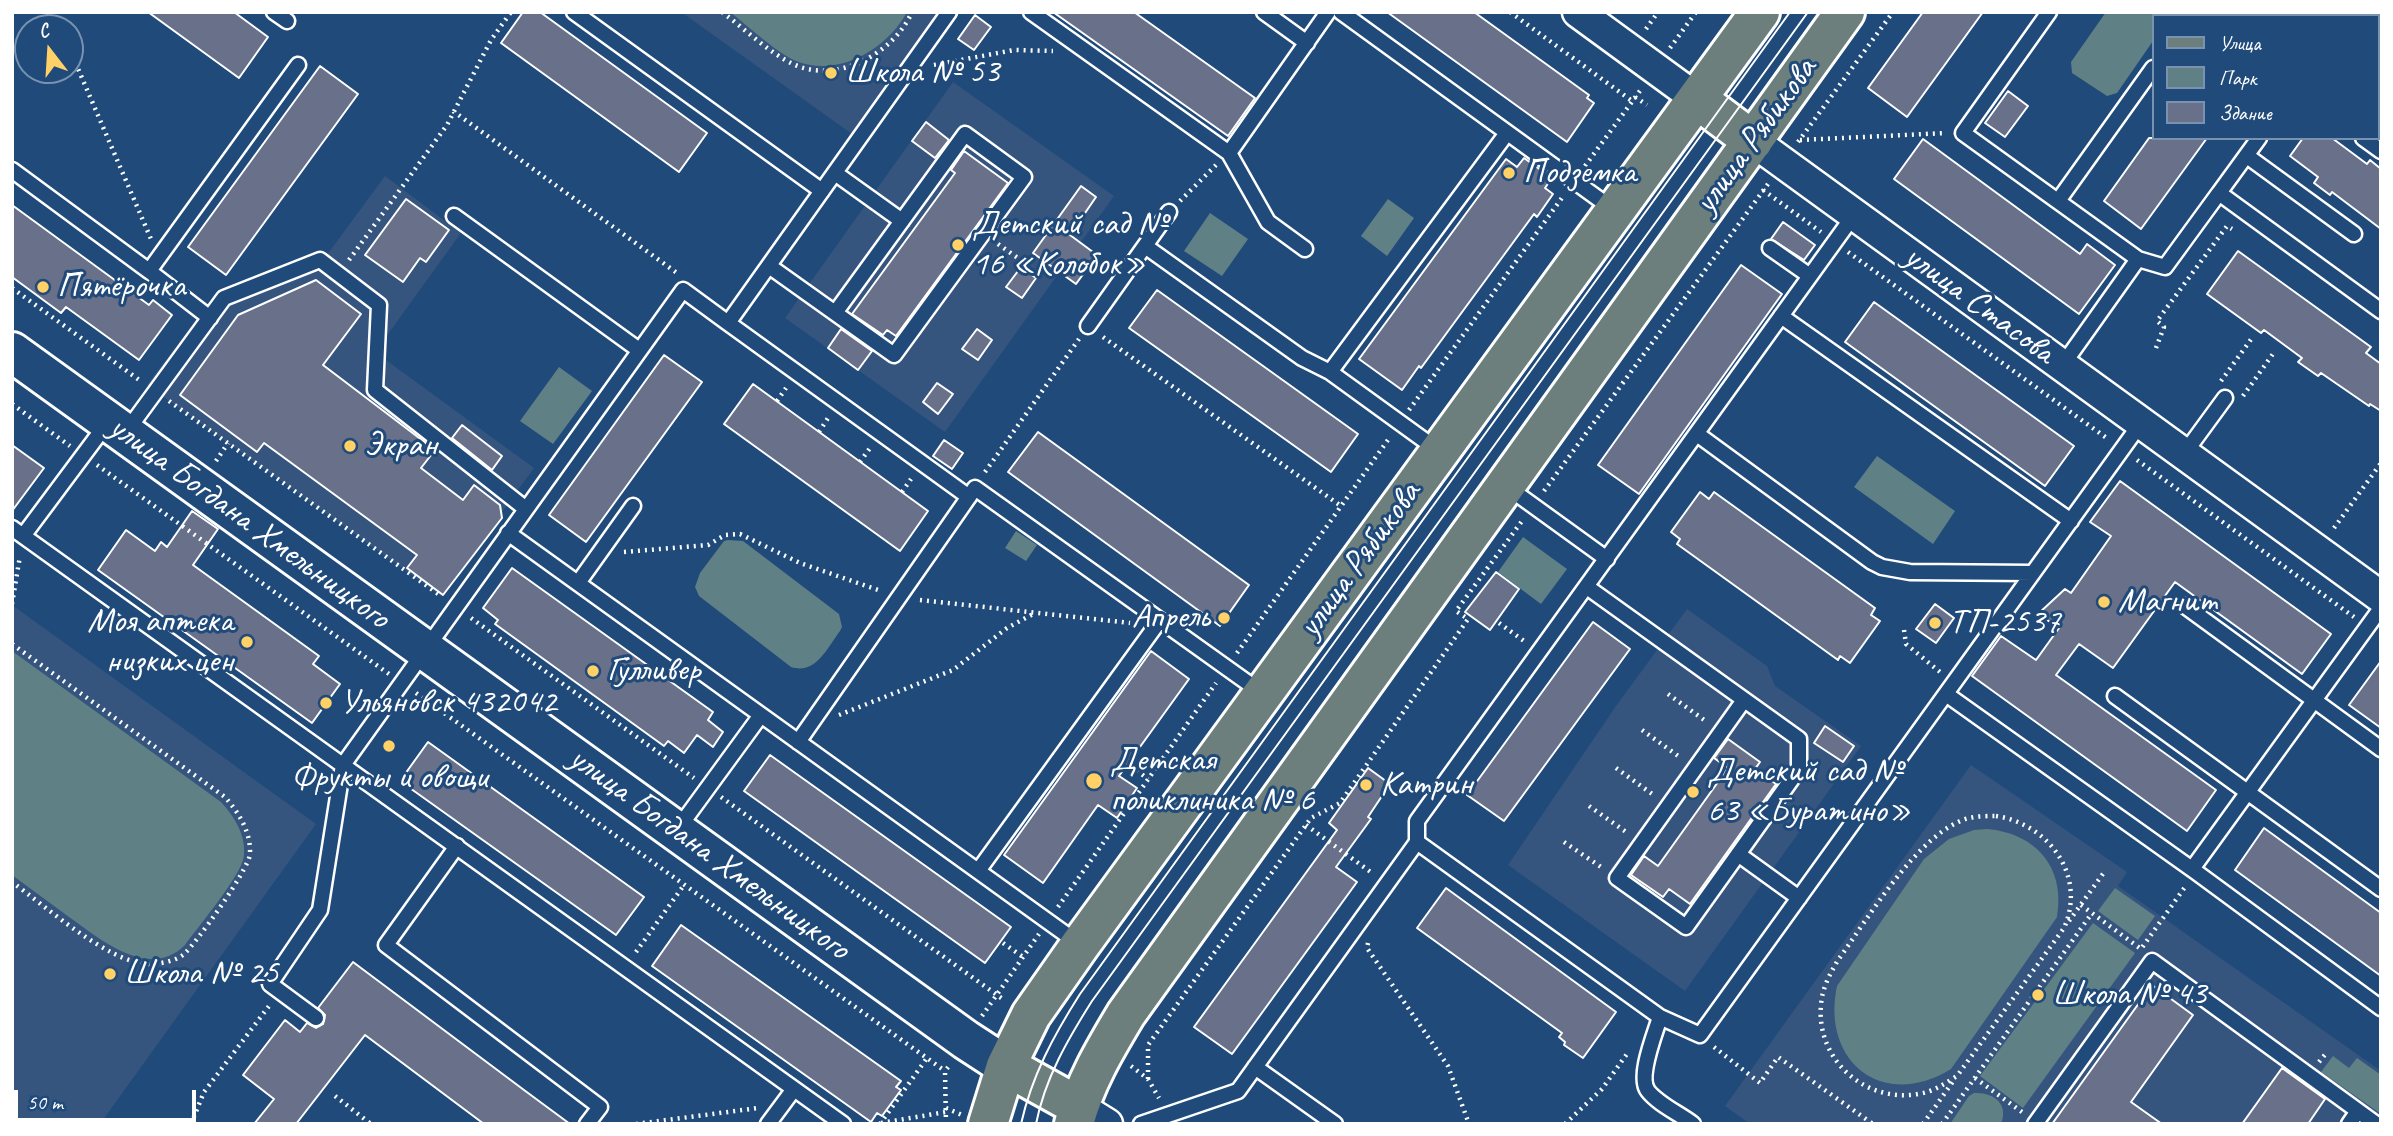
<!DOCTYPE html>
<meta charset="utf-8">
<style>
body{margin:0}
#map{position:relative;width:2393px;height:1136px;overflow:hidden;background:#1f4a7a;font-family:Caveat,sans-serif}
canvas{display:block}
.frame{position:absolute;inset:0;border:14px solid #fff;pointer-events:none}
.legend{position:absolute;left:2152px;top:14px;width:228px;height:126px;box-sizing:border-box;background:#1f4a7a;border:2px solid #7992af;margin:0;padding:9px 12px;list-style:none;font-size:21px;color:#fff}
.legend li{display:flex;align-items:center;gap:14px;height:35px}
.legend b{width:35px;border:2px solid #7992af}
.north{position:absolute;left:14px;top:14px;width:70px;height:70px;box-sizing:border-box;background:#1f4a7a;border:2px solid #7992af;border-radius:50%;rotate:343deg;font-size:19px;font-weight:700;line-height:28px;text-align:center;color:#fff}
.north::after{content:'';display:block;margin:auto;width:24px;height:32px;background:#ffd166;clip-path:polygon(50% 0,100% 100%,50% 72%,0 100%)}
.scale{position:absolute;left:14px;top:1090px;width:182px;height:32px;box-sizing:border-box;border:4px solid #fff;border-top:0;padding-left:9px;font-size:21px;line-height:24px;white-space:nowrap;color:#fff;-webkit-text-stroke:5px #1f4a7a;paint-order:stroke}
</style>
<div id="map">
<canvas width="2393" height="1136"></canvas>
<div class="frame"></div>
<ul class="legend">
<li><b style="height:9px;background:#6c7f7c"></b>Улица</li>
<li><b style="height:19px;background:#5f8185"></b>Парк</li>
<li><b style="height:19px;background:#68708a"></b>Здание</li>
</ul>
<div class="north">С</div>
<div class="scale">50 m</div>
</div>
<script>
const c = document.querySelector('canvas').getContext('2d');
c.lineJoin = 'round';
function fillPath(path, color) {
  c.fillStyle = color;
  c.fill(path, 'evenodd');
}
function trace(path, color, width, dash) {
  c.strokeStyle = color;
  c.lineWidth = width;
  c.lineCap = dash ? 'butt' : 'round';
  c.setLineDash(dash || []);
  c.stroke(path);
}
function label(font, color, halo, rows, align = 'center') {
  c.font = font + ' Caveat,sans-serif';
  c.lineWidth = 6;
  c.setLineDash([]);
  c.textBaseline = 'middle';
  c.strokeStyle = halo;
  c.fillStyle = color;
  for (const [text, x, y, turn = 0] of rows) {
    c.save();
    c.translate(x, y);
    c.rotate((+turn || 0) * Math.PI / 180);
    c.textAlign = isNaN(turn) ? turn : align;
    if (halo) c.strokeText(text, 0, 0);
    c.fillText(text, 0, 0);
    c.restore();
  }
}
fillPath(new Path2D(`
 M 681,12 L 939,12 L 852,134 Z
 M 953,82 L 1114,196 L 945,432 L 785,318 Z
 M 385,176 L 461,233 L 375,352 L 534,468 L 441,596 L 147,385 L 208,304 L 318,267 Z
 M 12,605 L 316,824 L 100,1124 L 12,1124 Z
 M 1687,609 L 1767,666 L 1775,686 L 1861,746 L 1685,991 L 1508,865 L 1616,706 Z
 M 1971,765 L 2127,872 L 2118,886 L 2381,1071 L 2380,1124 L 1750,1124 L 1725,1106 Z`), '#35557f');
fillPath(new Path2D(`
 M 730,12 L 907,12 C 887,49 839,78 796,61 C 777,53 748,26 730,12 Z
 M 2106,12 L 2173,13 L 2171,16 L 2153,16 L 2153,41 L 2117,93 L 2107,96 L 2072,73 L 2071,62 Z
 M 1388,199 L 1414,218 L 1387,256 L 1361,236 Z
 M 1210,213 L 1248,239 L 1222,276 L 1184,251 Z
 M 559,367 L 592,391 L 553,444 L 520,421 Z
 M 1877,456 L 1955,511 L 1933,544 L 1854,487 Z
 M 1016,531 L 1037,545 L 1026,561 L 1005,548 Z
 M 1523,537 L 1567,569 L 1541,604 L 1498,572 Z
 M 728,540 L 743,541 L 839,614 L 842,627 L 840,631 C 827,648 816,675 791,667 L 699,596 L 695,587 L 700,573 L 724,541 Z
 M 12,651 L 221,802 C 234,816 246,835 244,855 C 243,874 198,927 185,945 C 149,981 100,939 69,917 C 50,903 31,889 12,875 Z
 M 1987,829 C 2035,833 2066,867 2057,917 L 1951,1069 C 1883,1111 1821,1062 1837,986 L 1924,859 L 1949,839 L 1974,830 Z
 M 2115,888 L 2155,916 L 2138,940 L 2098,911 Z
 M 2093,923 L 2135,953 L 2023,1108 L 1980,1076 Z
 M 2333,1056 L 2349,1068 L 2357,1058 L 2381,1075 L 2381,1114 L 2321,1072 Z
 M 1974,1093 C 1994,1092 2009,1104 2001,1124 L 1950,1124 L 1969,1096 Z`), '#5f8185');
const building = new Path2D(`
 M 148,12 L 234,12 L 268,37 L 239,78 Z
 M 523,12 L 540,12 L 707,133 L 679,172 L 501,43 Z
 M 1053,12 L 1134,12 L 1255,98 L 1228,136 Z
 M 1387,12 L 1474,12 L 1589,95 L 1587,98 L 1594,103 L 1567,142 Z
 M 1923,12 L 1983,12 L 1907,117 L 1868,88 Z
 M 975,15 L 991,27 L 974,50 L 958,39 Z
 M 320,66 L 358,94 L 226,275 L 188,247 Z
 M 2008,91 L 2028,106 L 2005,137 L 1985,123 Z
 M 926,122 L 949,140 L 935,158 L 912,141 Z
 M 2149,138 L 2207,138 L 2141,229 L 2104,201 Z
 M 2303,138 L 2332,138 L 2367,164 L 2370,160 L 2381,169 L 2381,229 L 2332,192 L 2330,195 L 2314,183 L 2318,177 L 2290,156 Z
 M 1923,139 L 2080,254 L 2087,244 L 2115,265 L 2079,314 L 1894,179 Z
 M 964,151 L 1008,183 L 896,336 L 887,330 L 883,335 L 852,314 L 955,173 L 951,170 Z
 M 1524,158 L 1552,178 L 1545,188 L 1553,194 L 1537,217 L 1534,214 L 1421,368 L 1419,366 L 1402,390 L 1359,359 L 1506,159 L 1517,167 Z
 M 1081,186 L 1096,197 L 1070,235 L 1097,255 L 1076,284 L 1033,253 Z
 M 406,199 L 449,230 L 426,262 L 420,258 L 403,282 L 365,255 Z
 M 12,205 L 149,305 L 153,300 L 172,315 L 139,360 L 66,307 L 61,313 L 12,277 Z
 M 1783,222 L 1815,245 L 1804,260 L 1771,239 Z
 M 2238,251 L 2371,347 L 2366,353 L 2381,364 L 2381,411 L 2370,404 L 2369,406 L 2321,373 L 2318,376 L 2298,362 L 2302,358 L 2264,330 L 2261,333 L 2207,294 Z
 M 1741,265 L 1782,294 L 1639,494 L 1598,465 Z
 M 1021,267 L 1036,278 L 1022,298 L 1006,287 Z
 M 316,280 L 361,314 L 323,365 L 435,450 L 421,468 L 463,500 L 474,485 L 500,505 L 502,518 L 443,595 L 407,568 L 417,555 L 264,443 L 257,452 L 180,395 L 238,315 Z
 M 1157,290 L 1358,434 L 1331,472 L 1129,328 Z
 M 1874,302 L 2074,446 L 2045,486 L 1845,342 Z
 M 841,329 L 872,351 L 858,370 L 828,348 Z
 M 977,329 L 992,340 L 978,360 L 962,349 Z
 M 664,355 L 702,382 L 586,542 L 549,515 Z
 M 937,383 L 953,394 L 938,414 L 923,402 Z
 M 753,384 L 928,511 L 900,551 L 724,424 Z
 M 462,425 L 502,456 L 492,470 L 452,438 Z
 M 1038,432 L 1249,585 L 1220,626 L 1008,472 Z
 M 944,440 L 963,453 L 952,469 L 933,456 Z
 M 12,445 L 44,468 L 12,511 Z
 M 2120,481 L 2331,634 L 2302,674 L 2175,582 L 2113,668 L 2079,644 L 2056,675 L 2216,790 L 2187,831 L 1972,676 L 2001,636 L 2036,660 L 2059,628 L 2038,614 L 2065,589 L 2071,593 L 2111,536 L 2090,522 Z
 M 1700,492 L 1709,499 L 1714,492 L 1875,608 L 1871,615 L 1880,621 L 1850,663 L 1840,656 L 1838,660 L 1677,544 L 1680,539 L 1671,532 Z
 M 192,511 L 218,529 L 193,565 L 319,656 L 313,664 L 340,684 L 312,723 L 98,570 L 126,530 L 155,551 L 161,542 L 167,547 Z
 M 512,568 L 713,712 L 708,720 L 723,732 L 713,747 L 697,735 L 684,753 L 668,741 L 664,746 L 495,624 L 498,620 L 483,608 Z
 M 1496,572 L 1519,589 L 1490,630 L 1465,612 Z
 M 1935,604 L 1954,618 L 1936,643 L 1916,629 Z
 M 1593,622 L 1630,649 L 1504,821 L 1467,795 Z
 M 1151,651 L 1189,679 L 1119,776 L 1137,788 L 1117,818 L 1098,805 L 1043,883 L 1004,855 Z
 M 2381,661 L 2381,728 L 2349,705 Z
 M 1825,726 L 1854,746 L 1843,762 L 1814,743 Z
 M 1728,739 L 1760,762 L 1755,769 L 1776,784 L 1690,904 L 1669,889 L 1663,897 L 1631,875 L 1644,856 L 1658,866 L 1728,768 L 1714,758 Z
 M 428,742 L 644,897 L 616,935 L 400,781 Z
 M 770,755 L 1011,927 L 985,963 L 744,791 Z
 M 1368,768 L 1390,784 L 1368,817 L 1371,819 L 1336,867 L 1357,882 L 1232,1054 L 1194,1027 L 1337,830 L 1329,823 Z
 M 2264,828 L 2381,913 L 2381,976 L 2235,870 Z
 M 1446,888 L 1616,1012 L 1583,1058 L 1564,1045 L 1565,1042 L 1559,1037 L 1562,1033 L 1417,928 Z
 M 681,925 L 901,1081 L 896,1087 L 901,1090 L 882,1116 L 877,1113 L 871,1122 L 652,966 Z
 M 353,962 L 524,1090 L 570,1124 L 484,1124 L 365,1035 L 296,1124 L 254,1124 L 274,1099 L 243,1075 L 285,1020 L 300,1032 L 307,1023 L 316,1028 L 323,1024 L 325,1015 L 318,1008 Z
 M 2152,985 L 2193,1015 L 2131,1102 L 2162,1124 L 2052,1124 Z
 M 2282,1068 L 2325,1099 L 2308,1124 L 2242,1124 Z`);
fillPath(building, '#68708a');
trace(building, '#fff', 2);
const lane = new Path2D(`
 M 274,12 L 287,21
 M 574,12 L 822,191
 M 1031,12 L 1229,153 L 1328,12
 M 1264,12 L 1307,43
 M 1341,12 L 1614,210
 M 2049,12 L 1963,133 L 2138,259 L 2062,366
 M 2191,16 L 2194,12
 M 2363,138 L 2381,151
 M 1229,153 L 1268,222 L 1305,249
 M 2247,156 L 2354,234
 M 12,170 L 149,271
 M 835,173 L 902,221
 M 2219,193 L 2259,138
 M 2058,201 L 2153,68
 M 454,216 L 639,350
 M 1145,246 L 1302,358 L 1330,372 L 1439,451
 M 1770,248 L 1810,276
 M 2138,259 L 2165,267 L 2219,193 L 2381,311
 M 769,266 L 894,355 L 1024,177 L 965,134 L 835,313
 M 1781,316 L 2071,521
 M 210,318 L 149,271 L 298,65
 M 728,323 L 969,497
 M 1088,326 L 1169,212
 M 1330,372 L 1507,133
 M 126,432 L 224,298 L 320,260 L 379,305 L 375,390 L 526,509
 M 1697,434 L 1872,562 L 1882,567 L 1910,572 L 2033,573
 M 2184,454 L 2225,398
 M 1506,486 L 1607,559
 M 12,528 L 843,1124
 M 508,533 L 1078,943
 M 23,536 L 108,422
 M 578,583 L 633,506
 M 1587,587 C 1657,638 1728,688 1799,739 L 1799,769 L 1686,927 L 1617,878 L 1744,700
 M 2185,606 L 2381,749
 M 1946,694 L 2196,872 L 2381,1008
 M 2115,696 L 2381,889
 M 798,742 L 975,488 L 1262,693
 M 677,830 L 761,715
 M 1417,842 L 1660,1017 L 1700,1035 L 2141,423
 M 457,846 L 386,945 L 600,1107 L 587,1124
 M 1738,854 L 1799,898
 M 2192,869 L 2381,608
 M 978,871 L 1160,620
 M 1660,1017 C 1655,1034 1637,1077 1648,1091 C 1658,1104 1680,1114 1693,1124
 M 316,1018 L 270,984 L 320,910 L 343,765 L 683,290 L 728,323 L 949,12
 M 1255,1067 L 1335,1124
 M 768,1124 L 794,1089
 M 1141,1124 L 1238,1091 L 1417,842 L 1417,821 L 1854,215
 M 2035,1124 L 2152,961 L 2376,1124
 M 2349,1124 L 2358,1111`);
const street = new Path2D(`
 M 1578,12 L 1697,99
 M 1753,141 L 2381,597
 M 1078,1106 L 1107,1124`);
const secondary = new Path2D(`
 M 12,352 L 966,1040 L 1006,1066`);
const primary = new Path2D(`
 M 1697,99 L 1753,141
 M 1006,1066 L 1078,1106
 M 988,1124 L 1006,1066 L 1031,1015 L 1080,945 L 1760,12
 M 1074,1124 C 1084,1084 1105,1049 1126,1014 L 1845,12`);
trace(lane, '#fff', 19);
trace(street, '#fff', 35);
trace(secondary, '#fff', 44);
trace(primary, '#fff', 44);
trace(new Path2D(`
 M 47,12 L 58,22 L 61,28
 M 722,12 C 745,29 768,52 793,64 C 837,85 894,53 912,12
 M 1510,12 L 1632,101
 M 2361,12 L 2362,16
 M 2320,16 L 2322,12
 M 1646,29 L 1658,12
 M 2377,29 L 2381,31
 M 1670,48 L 1696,12
 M 70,50 L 151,239
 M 934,65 L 1014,50 L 1053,51
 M 1635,97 L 1647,105
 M 453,111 L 677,273
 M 1800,140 L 1946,133
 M 1798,142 L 1893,12
 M 1585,166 L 1642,88
 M 1763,190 L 1821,232
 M 1180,201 L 1216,165
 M 998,244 L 1032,268
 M 1848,252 L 2108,439
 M 349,260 L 447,125 L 491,40 L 511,12
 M 12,288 L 142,382
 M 1103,337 L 1341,506
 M 2156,348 L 2164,327 L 2157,321 L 2227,226 L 2232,229
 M 2221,381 L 2252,338
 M 2243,396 L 2275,351
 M 169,401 L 441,596
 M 777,401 L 786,388
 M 12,404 L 70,446
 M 1409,410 L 1564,195
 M 819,432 L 828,418
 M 2137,460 L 2354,617
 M 216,461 L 228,443
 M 860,462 L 870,448
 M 97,465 L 389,674
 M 985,472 L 1079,339
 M 1544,491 L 1768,184
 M 902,492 L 911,479
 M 2334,528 L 2381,463
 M 624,552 L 708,545 L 725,535 L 740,534 L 800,563 L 881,591
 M 920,600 L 1130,623
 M 12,604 L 20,556
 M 471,618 L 694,778
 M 1499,623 L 1524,641
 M 1904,630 L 1906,644 L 1940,672
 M 12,644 L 225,797 C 239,813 251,832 250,854 C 249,869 196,944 183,955 C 173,962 159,964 147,964 C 108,962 45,906 12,882
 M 1237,653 L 1390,437
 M 416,693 L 945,1071
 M 1668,694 L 1707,722
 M 839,715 L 953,670 L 1007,628 L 1035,613
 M 1642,730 L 1681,758
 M 1131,766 L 1148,779
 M 1616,768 L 1655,796
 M 721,797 L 1004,1000
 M 1589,806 L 1629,834
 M 1996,816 C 2049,824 2087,876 2064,928 L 1957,1076 C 1944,1084 1933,1092 1918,1094 C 1864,1103 1816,1059 1821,1005 C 1822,988 1830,974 1838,960 C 1868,919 1919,831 1969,818 C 1978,816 1988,816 1996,816 Z
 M 1306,825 L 1372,873
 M 1564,842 L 1604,869
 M 2081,905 L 2141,949 L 2185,887
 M 1058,907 L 1216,683
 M 2069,921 L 2105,871
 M 1003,943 L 1023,957
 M 1368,943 L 1367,948 L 1448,1066 L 1469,1124
 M 636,952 L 684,885
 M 982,1016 L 1039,934
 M 1714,1047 L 1760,1083 L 1778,1057 L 1873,1124
 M 2319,1062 L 2327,1052
 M 1131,1066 L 1148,1079 L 1159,1098
 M 1975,1078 L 2022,1112
 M 1148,1079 L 1148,1045 L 1311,818 L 1340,803 L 1468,619 L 1456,611 L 1522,521
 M 335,1096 L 371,1124
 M 946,1108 L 962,1115
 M 881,1123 L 946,1112
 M 191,1124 L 204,1092 L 269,1006
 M 636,1124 L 758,1108
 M 880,1124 L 927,1058
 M 946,1124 L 945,1071 L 949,1066
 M 1565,1124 L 1602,1089 L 1629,1051
 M 1923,1124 L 1954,1080
 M 1942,1124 L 2092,913`), '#fff', 4.5, [2, 5]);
trace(lane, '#1f4a7a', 14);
trace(street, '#1f4a7a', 30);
trace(secondary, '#1f4a7a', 38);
trace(primary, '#6c7f7c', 38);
trace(new Path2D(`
 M 1021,1124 C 1032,1075 1054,1035 1080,994 L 1790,12
 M 1036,1124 C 1045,1078 1068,1039 1092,1001 L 1808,12`), '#fff', 2);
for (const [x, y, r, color] of [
 [831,73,7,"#ffd166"],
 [1509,173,7,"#ffd166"],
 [958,245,7,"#ffd166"],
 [43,287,7,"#ffd166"],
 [350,446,7,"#ffd166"],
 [2104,602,7,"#ffd166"],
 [1224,618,7,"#ffd166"],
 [1935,623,7,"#ffd166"],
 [247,642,7,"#ffd166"],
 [593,671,7,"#ffd166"],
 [326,703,7,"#ffd166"],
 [389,746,7,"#ffd166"],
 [1094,781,9,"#ffd166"],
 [1366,785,7,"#ffd166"],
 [1693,792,7,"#ffd166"],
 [110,974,7,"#ffd166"],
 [2038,995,7,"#ffd166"]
]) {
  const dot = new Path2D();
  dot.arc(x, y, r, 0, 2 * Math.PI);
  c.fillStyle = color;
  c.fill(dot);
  trace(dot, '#1f4a7a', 2.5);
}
label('35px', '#fff', '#1f4a7a', [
 ["Школа № 53",845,73],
 ["Подземка",1523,173],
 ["Детский сад №",972,225],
 ["16 «Колобок»",972,265],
 ["Пятёрочка",57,287],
 ["Экран",364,446],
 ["Магнит",2118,602],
 ["Апрель",1210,618,"right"],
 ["Моя аптека",233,622,"right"],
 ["низких цен",233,662,"right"],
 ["ТП-2537",1949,623],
 ["Гулливер",607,671],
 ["Ульяновск 432042",340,703],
 ["Детская",1110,761],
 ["поликлиника № 6",1110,801],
 ["Детский сад №",1707,772],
 ["63 «Буратино»",1707,812],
 ["Фрукты и овощи",389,778,"center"],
 ["Катрин",1380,785],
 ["Школа № 25",124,974],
 ["Школа № 43",2052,995]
], 'left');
label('35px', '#fff', '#1f4a7a', [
 ["улица Рябикова",1756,136,-54],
 ["улица Стасова",1979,305,36],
 ["улица Богдана Хмельницкого",249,523,36],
 ["улица Рябикова",1360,560,-54],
 ["улица Богдана Хмельницкого",709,854,36]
]);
</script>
